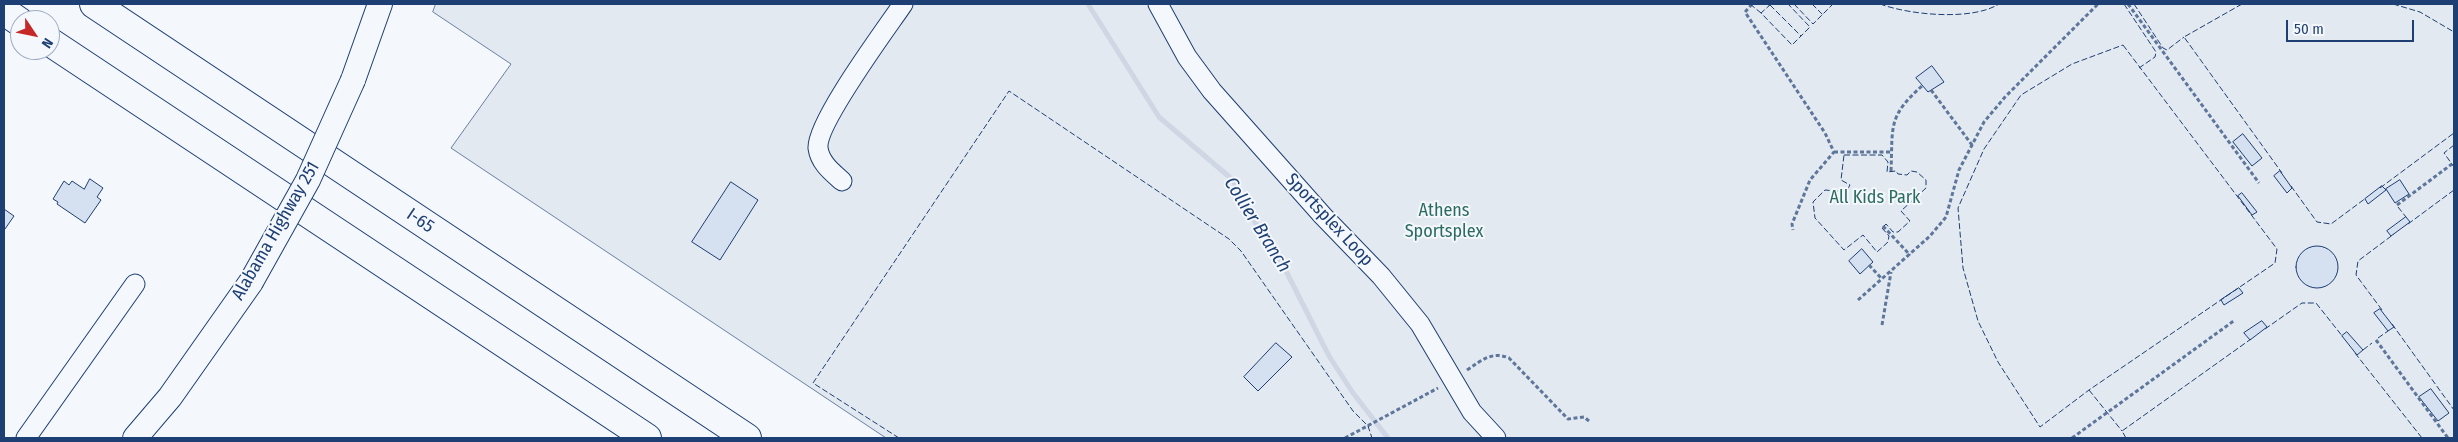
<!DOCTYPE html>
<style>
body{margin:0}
#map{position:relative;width:2458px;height:442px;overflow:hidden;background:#f4f7fb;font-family:"Fira Sans Condensed",sans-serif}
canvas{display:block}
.frame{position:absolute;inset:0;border:5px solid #1d3f73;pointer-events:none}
.north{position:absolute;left:10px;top:10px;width:50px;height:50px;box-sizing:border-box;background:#f4f7fb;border:1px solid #9eadc5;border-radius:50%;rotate:124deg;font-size:14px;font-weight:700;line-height:20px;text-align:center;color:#1d3f73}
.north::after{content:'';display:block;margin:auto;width:18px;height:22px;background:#c62828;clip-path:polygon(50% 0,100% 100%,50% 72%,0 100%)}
.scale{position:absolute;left:2286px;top:20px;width:128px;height:22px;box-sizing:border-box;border:2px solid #1d3f73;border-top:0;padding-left:6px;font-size:15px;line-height:18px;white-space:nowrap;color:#1d3f73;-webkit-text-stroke:4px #f4f7fb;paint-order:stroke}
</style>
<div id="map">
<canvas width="2458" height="442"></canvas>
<div class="frame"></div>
<div class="north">N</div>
<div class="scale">50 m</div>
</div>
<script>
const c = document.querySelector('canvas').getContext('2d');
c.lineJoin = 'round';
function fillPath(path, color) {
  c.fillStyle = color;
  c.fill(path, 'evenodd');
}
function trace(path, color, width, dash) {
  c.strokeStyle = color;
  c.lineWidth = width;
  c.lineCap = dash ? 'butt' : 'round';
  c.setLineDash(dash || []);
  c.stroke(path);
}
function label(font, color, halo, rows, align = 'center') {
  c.font = font + ' "Fira Sans Condensed",sans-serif';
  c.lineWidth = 4;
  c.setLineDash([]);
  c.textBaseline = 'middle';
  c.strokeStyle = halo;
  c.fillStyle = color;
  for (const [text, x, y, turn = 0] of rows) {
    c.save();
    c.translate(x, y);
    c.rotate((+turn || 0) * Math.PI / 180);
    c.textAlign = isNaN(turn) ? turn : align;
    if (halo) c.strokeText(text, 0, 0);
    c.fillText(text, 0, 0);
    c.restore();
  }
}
const green = new Path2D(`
 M 436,4 L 2454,4 L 2454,438 L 886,438 L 451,148 L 511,64 L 433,12 Z`);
fillPath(green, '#e3e9f0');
trace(green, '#687fa3', 1);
trace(new Path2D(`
 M 1088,4 L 1159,117 L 1233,180 L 1247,210 L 1284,267 L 1329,356 L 1353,393 L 1388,438`), '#cfd7e4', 5);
const building = new Path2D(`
 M 1932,66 L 1944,82 L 1928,92 L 1916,78 Z
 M 2243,134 L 2262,158 L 2252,166 L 2233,142 Z
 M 2280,171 L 2292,188 L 2287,193 L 2274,176 Z
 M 90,179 L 103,188 L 97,197 L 101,200 L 85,223 L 57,204 L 58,202 L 53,199 L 64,181 L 69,185 L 72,181 L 84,189 Z
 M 2400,180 L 2409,194 L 2395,203 L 2386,189 Z
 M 731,182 L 758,200 L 720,260 L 692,242 Z
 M 2382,186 L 2386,190 L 2368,204 L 2365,199 Z
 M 2242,193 L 2257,212 L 2252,215 L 2238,196 Z
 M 4,209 L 14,216 L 5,229 L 4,228 Z
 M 2406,217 L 2410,222 L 2391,236 L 2387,231 Z
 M2296 267a21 21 0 1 1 42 0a21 21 0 1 1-42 0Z
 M 1862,249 L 1873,262 L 1860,274 L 1849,261 Z
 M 2239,288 L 2243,293 L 2224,305 L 2221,300 Z
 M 2380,309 L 2394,327 L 2388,331 L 2374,313 Z
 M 2262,321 L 2267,327 L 2250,340 L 2244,333 Z
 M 2347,332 L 2363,350 L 2357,355 L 2342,336 Z
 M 1276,343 L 1292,357 L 1258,391 L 1244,377 Z
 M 2431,389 L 2449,413 L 2438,421 L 2419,397 Z`);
fillPath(building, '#d5e0f0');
trace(building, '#1d3f73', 1);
const minor = new Path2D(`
 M 1158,4 L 1187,57 L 1212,91 L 1323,216 L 1381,276 L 1420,324 L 1472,412 L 1496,438
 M 842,181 C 832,172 820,163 818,148 C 816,123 886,29 903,4
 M 26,438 L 135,284`);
const major = new Path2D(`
 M 353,80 L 380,4
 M 135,438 L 170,397 L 251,282`);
const highway = new Path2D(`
 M 94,4 L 747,438
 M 4,11 L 20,22
 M 50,42 L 647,438`);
trace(minor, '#1d3f73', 21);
trace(major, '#1d3f73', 26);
trace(highway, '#1d3f73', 30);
trace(new Path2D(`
 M 1752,4 L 1745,12 L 1825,133 L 1834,152 L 1810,180 L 1792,224 L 1793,230
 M 1769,4 L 1770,5
 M 2128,4 L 2259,183
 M 1931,90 L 1972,145
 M 1834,152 L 1892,152
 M 1891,171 C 1893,126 1887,117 1923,85
 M 2397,205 L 2452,164
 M 1883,226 L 1910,255
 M 1869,265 L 1882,279
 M 1858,300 L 1930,236 L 1946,217 L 1959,170 L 1984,122 L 2005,97 L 2098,4
 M 1882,325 L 1891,272
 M 2376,340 L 2448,438
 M 1467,370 C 1482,360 1492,351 1509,358 L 1568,419 L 1584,417 L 1589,421
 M 1345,438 L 1438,388
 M 2072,438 L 2235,320`), '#5e769c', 3, [4, 2.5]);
trace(minor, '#f4f7fb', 19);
trace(major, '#f4f7fb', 24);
trace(highway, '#f4f7fb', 28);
const majorBridge = new Path2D(`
 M 251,282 L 308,180 L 353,80`);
trace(majorBridge, '#1d3f73', 26, []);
trace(majorBridge, '#f4f7fb', 24);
trace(new Path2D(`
 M 1750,4 L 1761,13
 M 1771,4 L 1761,13 L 1792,45 L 1810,27 L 1788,4
 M 1794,4 L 1813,24 L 1832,5 L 1830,4
 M 1812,4 L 1823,15
 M 1880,4 C 1910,15 1972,21 1999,4
 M 2124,4 L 2156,52 L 2155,57 L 2139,68
 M 2134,4 L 2163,48 L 2167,50 L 2184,37
 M 2242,4 L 2184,37 L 2282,173
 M 2393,4 L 2420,12 L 2454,32
 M 1770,5 L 1801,36
 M 2123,45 L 2277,249 L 2275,263 L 2089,390 L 2040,427 L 1998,362 L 1978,321 L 1963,268 L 1958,208 L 1984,149 L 2021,95 L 2072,64 Z
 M 2454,145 L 2444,153 L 2454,167
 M 1844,155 L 1882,155 L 1888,162 L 1887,172 L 1896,171 L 1898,174 L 1907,175 L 1911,171 L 1917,172 L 1926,180 L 1926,188 L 1901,211 L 1910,221 L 1898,232 L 1893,232 L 1886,224 L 1882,228 L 1889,236 L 1888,242 L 1877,252 L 1863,235 L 1844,250 L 1815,218 L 1813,202 L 1825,190 L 1846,192 L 1850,185 L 1841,180 Z
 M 2291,186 L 2317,222 L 2331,224 L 2366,198
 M 2380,188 L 2454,133
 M 2398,207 L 2406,217
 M 2408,224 L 2454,190
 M 2382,310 L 2356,275 L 2358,261 L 2394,234
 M 2392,324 L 2454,410
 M 2265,329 L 2302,303 L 2316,303 L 2343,337
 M 2378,338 L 2388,331
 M 2363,350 L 2372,343
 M 2355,353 L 2422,438
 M 2089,390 L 2122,431
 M 899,438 L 813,383 L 1009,91 L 1229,239 L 1241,251 L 1353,411 L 1368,426 L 1372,438
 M 2126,438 L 2122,431 L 2251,339`), '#1d3f73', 1, [6, 2.5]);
label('18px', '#2c6c60', '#f4f7fb', [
 ["All Kids Park",1875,198],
 ["Athens",1444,211],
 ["Sportsplex",1444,232]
]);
label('18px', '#1d3f73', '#f4f7fb', [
 ["Sportsplex Loop",1329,220,47],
 ["I-65",420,221,34],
 ["Alabama Highway 251",276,231,-60]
]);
label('italic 19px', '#1d3f73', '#f4f7fb', [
 ["Collier Branch",1257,225,58]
]);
</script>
